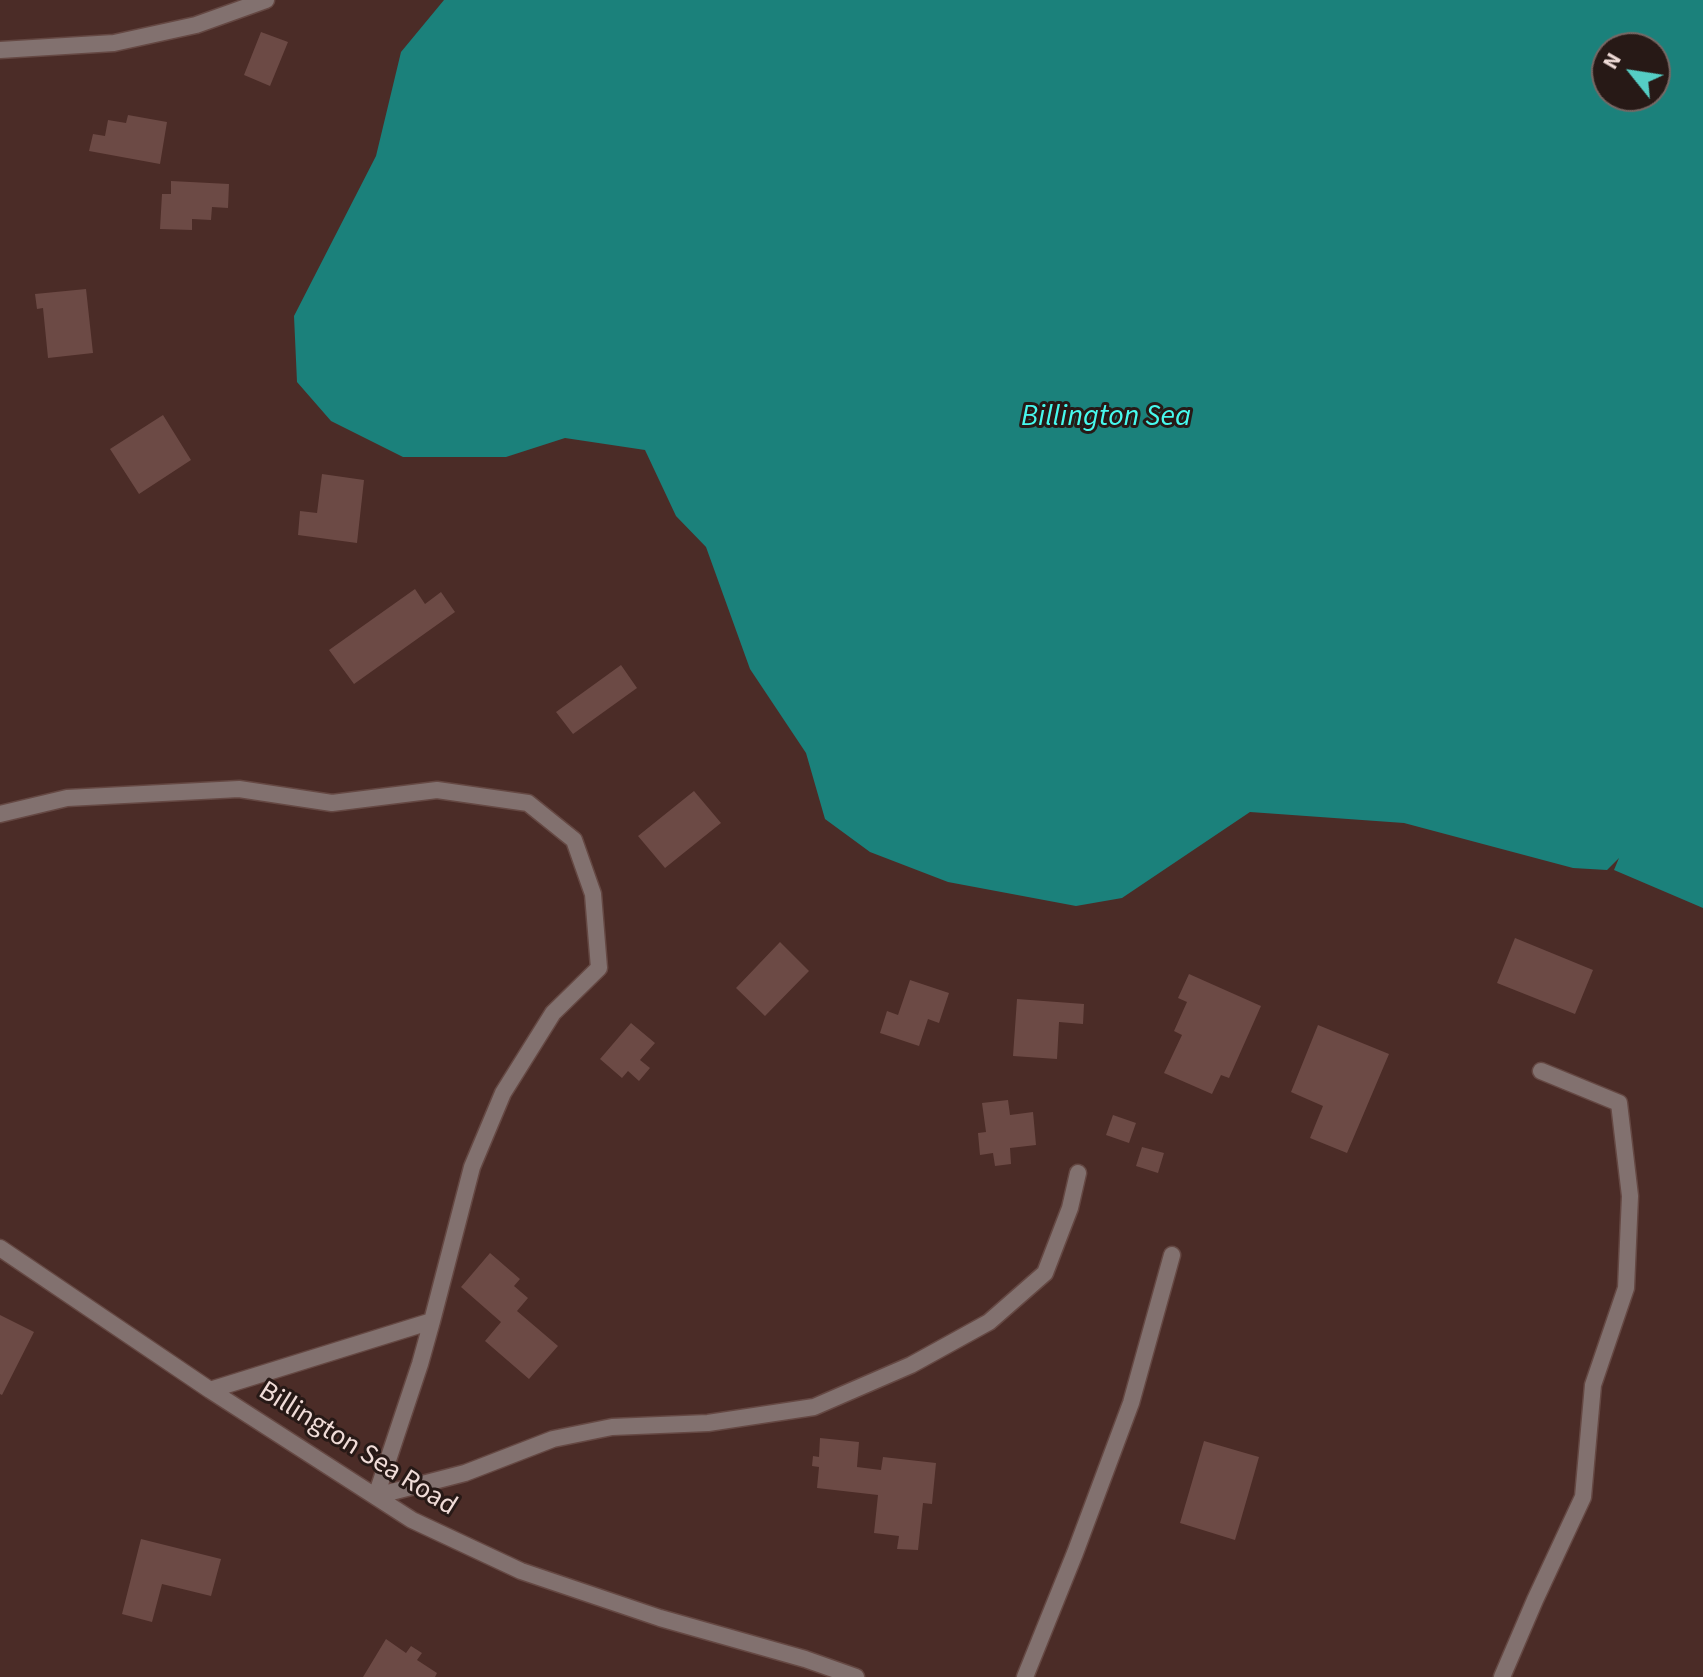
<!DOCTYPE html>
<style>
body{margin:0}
#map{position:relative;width:1703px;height:1677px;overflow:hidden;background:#4b2c27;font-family:"Source Sans 3",sans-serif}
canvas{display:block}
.north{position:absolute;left:1591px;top:32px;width:80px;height:80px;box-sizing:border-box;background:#271916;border:2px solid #776764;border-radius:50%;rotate:300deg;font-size:22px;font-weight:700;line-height:32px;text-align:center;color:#f0dcd8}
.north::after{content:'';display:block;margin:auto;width:28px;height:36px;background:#55cec5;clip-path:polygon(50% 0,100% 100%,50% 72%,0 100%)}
</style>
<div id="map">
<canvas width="1703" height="1677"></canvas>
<div class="north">N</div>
</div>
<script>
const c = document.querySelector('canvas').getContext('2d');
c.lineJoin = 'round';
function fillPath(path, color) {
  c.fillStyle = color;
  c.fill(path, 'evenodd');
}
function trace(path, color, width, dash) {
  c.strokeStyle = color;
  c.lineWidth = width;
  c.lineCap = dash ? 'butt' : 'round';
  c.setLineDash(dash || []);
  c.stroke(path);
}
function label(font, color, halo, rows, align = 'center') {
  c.font = font + ' "Source Sans 3",sans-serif';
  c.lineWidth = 6;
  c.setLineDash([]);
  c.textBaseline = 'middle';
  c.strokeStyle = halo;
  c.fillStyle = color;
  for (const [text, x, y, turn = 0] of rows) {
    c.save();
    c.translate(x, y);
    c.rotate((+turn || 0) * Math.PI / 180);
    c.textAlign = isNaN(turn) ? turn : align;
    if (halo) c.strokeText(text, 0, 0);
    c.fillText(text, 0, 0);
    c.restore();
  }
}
fillPath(new Path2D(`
 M 444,0 L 1703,0 L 1703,908 L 1614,870 L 1619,858 L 1607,870 L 1573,868 L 1404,823 L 1250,812 L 1122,898 L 1076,906 L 948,882 L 870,852 L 825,819 L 806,753 L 750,669 L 706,547 L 676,516 L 645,450 L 565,438 L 506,457 L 403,457 L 331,421 L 297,382 L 294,316 L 376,156 L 401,52 ZM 1607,48 L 1655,48 L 1655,96 L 1607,96 Z`), '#1b817b');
fillPath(new Path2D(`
 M 261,32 L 288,42 L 270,86 L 244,75 Z
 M 128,115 L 167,122 L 160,164 L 89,151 L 93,134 L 105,136 L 108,120 L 126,123 Z
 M 171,181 L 229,184 L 228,208 L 212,207 L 211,220 L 192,219 L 192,230 L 160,229 L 162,194 L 171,194 Z
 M 86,289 L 93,353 L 48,358 L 43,308 L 37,309 L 35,294 Z
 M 163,415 L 191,460 L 139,494 L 110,449 Z
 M 322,474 L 364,480 L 357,543 L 298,535 L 300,511 L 317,513 Z
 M 415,589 L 425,604 L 441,592 L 455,612 L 354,684 L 329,650 Z
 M 621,665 L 637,688 L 573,734 L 556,712 Z
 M 694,791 L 721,823 L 665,868 L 638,836 Z
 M 1515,938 L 1593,970 L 1575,1014 L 1497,983 Z
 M 780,942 L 809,971 L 765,1016 L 736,988 Z
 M 1189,974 L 1261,1006 L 1229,1078 L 1221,1075 L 1212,1094 L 1164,1073 L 1182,1035 L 1174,1031 L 1187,1002 L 1178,998 Z
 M 910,980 L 949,993 L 939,1023 L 928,1019 L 919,1046 L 880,1033 L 887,1011 L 898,1015 Z
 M 1017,999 L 1084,1004 L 1083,1024 L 1059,1022 L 1057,1059 L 1013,1056 Z
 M 631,1023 L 655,1043 L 640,1060 L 650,1068 L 639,1081 L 628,1071 L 622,1078 L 600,1059 Z
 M 1318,1025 L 1389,1054 L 1347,1153 L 1310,1138 L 1323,1106 L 1291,1092 Z
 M 1008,1100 L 1010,1115 L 1033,1112 L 1036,1145 L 1010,1148 L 1011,1164 L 995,1166 L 993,1153 L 980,1155 L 978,1133 L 986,1132 L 982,1103 Z
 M 1113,1115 L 1136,1123 L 1129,1143 L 1106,1135 Z
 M 1142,1147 L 1164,1153 L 1158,1173 L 1136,1166 Z
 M 490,1253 L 520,1279 L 514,1286 L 528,1298 L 517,1311 L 558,1346 L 529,1379 L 485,1341 L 501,1322 L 461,1287 Z
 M 0,1315 L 34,1332 L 2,1395 L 0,1394 Z
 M 820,1438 L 859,1442 L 857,1467 L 881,1470 L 883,1457 L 936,1463 L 932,1504 L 923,1503 L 918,1550 L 897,1549 L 899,1536 L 874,1533 L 878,1495 L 817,1488 L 819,1467 L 812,1466 L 813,1456 L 819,1457 Z
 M 1204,1441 L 1259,1457 L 1235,1540 L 1180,1523 Z
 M 141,1539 L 221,1559 L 211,1596 L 162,1584 L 152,1622 L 122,1614 Z
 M 386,1639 L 406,1653 L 411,1646 L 422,1653 L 417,1660 L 437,1673 L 435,1677 L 363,1677 Z`), '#6c4a45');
const service = new Path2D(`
 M 1025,1677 L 1075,1553 L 1131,1403 L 1172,1255`);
const minor = new Path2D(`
 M 0,50 L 114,43 L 196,25 L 266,0
 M 0,814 L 67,798 L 239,789 L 332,803 L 437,790 L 528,803 L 574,840 L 593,894 L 599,968 L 553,1013 L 503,1093 L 472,1167 L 432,1321 L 210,1390
 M 0,1248 L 210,1390 L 412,1520 L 521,1571 L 660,1618 L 805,1659 L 856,1677
 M 432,1321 L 420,1364 L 376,1496 L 465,1473 L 553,1439 L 612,1427 L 708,1423 L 814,1407 L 911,1365 L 989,1322 L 1045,1273 L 1070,1208 L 1078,1173
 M 1502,1677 L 1535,1600 L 1583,1497 L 1593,1385 L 1626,1288 L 1630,1196 L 1619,1103 L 1541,1071`);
trace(service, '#654843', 19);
trace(minor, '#654843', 19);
trace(service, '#82716f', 16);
trace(minor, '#82716f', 16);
label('28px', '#f0dcd8', '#271916', [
 ["Billington Sea Road",357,1450,32]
]);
label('italic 30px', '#47f9ee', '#271916', [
 ["Billington Sea",1106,418]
]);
</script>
